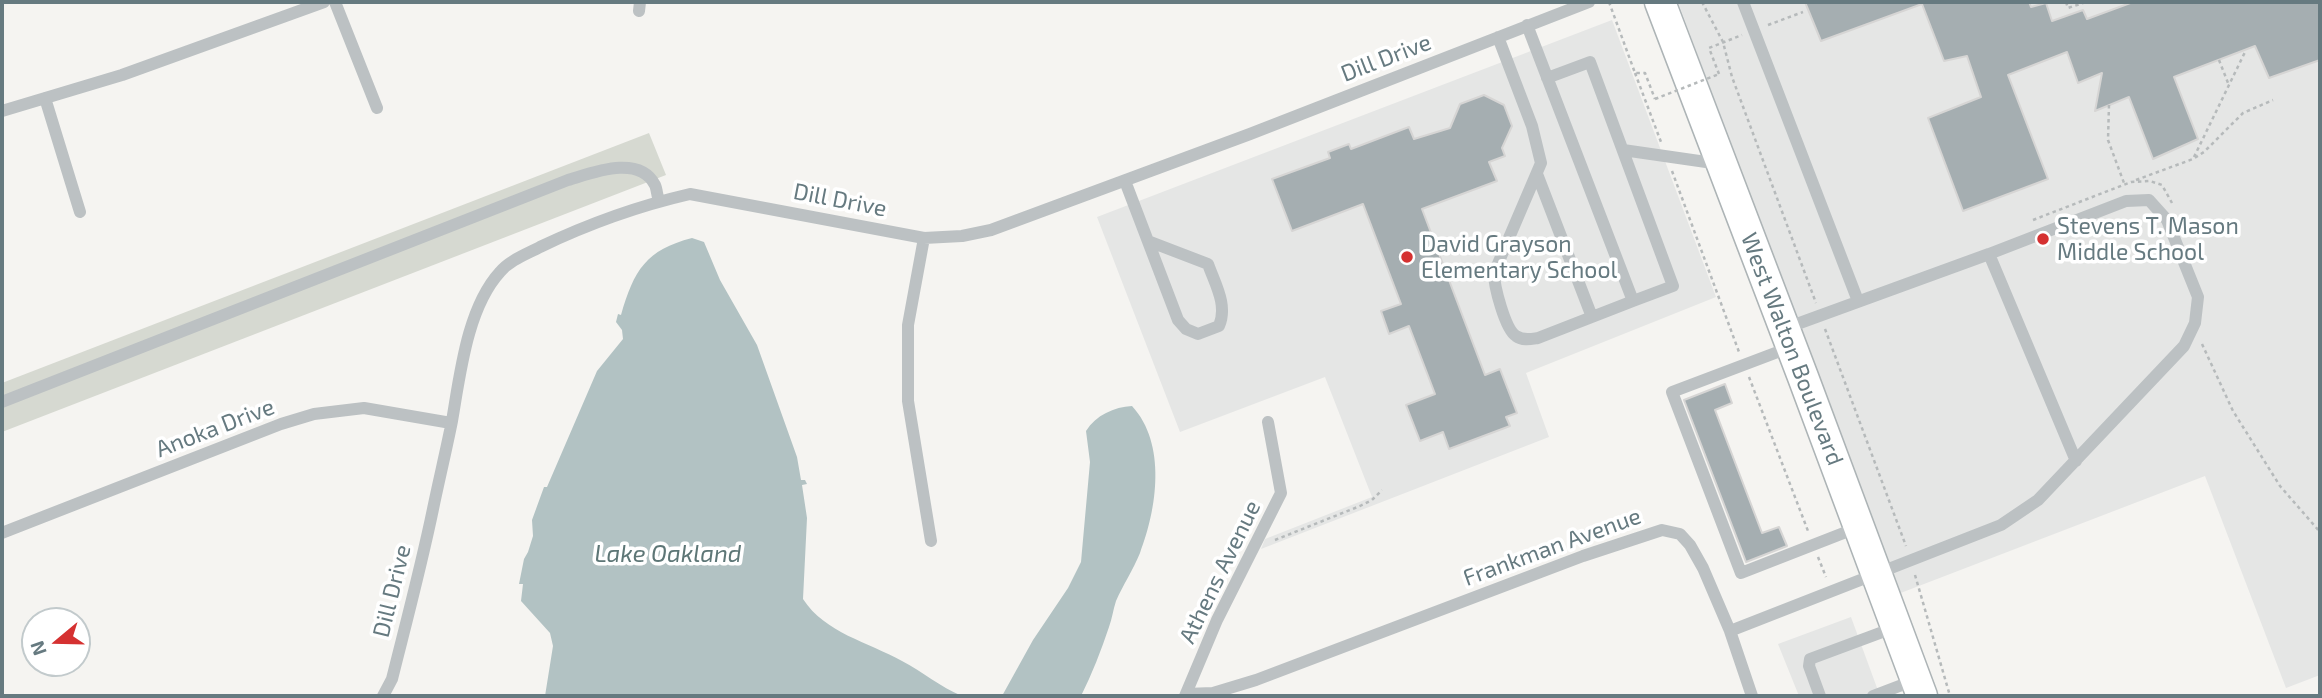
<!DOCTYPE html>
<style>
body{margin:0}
#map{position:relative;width:2322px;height:698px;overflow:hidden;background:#f5f4f1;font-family:"Exo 2",sans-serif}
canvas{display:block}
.frame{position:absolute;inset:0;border:4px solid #667a80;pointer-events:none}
.north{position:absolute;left:21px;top:607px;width:70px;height:70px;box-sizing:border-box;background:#fff;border:2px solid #c2cacc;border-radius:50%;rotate:251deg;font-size:19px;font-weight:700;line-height:28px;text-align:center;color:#667a80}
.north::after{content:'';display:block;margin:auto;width:24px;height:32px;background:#d53131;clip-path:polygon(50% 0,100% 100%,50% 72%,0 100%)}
</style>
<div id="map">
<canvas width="2322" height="698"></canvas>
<div class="frame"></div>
<div class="north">N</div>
</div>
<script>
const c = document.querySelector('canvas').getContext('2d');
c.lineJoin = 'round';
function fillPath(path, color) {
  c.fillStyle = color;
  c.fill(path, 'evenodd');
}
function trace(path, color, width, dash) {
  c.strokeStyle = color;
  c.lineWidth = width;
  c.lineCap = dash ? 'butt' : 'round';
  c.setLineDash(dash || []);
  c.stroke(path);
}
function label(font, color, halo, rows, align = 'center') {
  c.font = font + ' "Exo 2",sans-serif';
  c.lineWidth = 7;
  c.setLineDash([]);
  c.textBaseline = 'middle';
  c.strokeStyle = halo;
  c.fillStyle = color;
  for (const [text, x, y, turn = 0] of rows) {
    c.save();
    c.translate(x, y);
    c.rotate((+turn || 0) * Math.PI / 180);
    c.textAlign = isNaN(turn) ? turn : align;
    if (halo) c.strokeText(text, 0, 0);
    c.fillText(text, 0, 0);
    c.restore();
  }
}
fillPath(new Path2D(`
 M 1678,2 L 2320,2 L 2320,675 L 2286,688 L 2205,476 L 1898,594 Z
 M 1612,20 L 1716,297 L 1526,373 L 1549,437 L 1261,549 L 1265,539 L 1372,497 L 1325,377 L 1180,432 L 1097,217 Z
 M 1851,617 L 1880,696 L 1799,696 L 1778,644 Z`), '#e5e6e5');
fillPath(new Path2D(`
 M 649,133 L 666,175 L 2,432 L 2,383 Z`), '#d6d9d1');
fillPath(new Path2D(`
 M 692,238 L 704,242 L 720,280 L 757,345 L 797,457 L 801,480 L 805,480 L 807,484 L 802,485 L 807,518 L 803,599 C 825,633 868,642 902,661 C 923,672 940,687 962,696 L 545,696 L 553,646 L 550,633 L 521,601 L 523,584 L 519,584 L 524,559 L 528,552 L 533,536 L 532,520 L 544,487 L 547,487 L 597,371 L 623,339 L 622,330 L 616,322 L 618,314 L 621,315 C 634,270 646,250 692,238 Z
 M 1132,406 C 1167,444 1157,509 1140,553 C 1133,570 1123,585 1116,601 C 1113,610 1112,619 1109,627 C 1101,651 1092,674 1081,696 L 1002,696 L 1033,640 L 1068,588 L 1081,562 L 1090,462 L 1086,431 C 1096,415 1114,407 1132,406 Z`), '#b2c2c3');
const building = new Path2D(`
 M 1805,2 L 2029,2 L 2031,7 L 2046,3 L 2052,21 L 2083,10 L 2087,19 L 2133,2 L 2320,2 L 2320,60 L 2269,78 L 2255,46 L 2174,77 L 2198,139 L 2153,159 L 2129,97 L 2095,111 L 2102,73 L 2078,83 L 2067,52 L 2008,75 L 2048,179 L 1963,211 L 1928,118 L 1981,97 L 1967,56 L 1944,61 L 1922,4 L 1821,41 Z
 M 1484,95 L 1504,105 L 1512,126 L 1502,148 L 1505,156 L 1489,162 L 1497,181 L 1422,209 L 1485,375 L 1500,369 L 1517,413 L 1506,417 L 1510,426 L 1449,449 L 1443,432 L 1420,441 L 1406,405 L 1435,394 L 1409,326 L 1389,334 L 1381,311 L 1401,304 L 1363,204 L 1292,231 L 1272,179 L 1330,158 L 1328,152 L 1349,144 L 1351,149 L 1409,127 L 1414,139 L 1450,128 L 1460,104 Z
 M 1725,384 L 1732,403 L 1715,410 L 1762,533 L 1779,527 L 1787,546 L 1746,562 L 1684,400 Z`);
fillPath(building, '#a5aeb1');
trace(building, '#d6d5d4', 2);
const major = new Path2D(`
 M 1660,2 L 1803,377 L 1922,696`);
trace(major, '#adb4b6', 33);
trace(new Path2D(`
 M 1609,2 L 1635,73 L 1645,73 L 1655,99
 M 1702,2 L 1723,42 L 1732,77 L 1816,303
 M 2066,2 L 2068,8 L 2086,2
 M 1768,25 L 1803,12
 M 2219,60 L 2228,83
 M 1635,73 L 1661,142
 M 1719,74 L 1709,48 L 1742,35
 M 2109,105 L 2108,140 L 2124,183
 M 2194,157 L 2246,50
 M 1672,171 L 1739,352
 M 2136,180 L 2193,159 L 2204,152 L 2243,113 L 2273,100
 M 2033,220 L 2131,182 L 2150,181 L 2162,185 L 2172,203
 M 1825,329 L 1906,546
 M 2202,344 L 2233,411 L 2280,486 L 2320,532
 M 1749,377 L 1808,531
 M 1275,540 L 1360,506 L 1372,500 L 1382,490
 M 1818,557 L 1826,577
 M 1915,575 L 1950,696`), '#b6babb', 2.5, [3.5, 3.5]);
trace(new Path2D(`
 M 335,2 L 377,108
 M 1743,2 L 1858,301
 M 639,11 L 640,2
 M 1498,37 L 1532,126 L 1541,163 L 1494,273 C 1494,286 1505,329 1516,336 C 1523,341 1531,339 1538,338 L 1633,301 L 1527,25
 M 1547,78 L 1590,62 L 1673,286 L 1633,301
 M 45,98 L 80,212
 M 2,111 L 122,75 L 324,2
 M 1623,150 L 1720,164
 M 1537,174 L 1592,317
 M 1125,181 L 1178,320 L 1186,329 L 1198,334 L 1219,326 C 1228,305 1215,284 1208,264 L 1148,241
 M 924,238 L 908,325 L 908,401 L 931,541
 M 1786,328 L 1989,254
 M 1791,347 L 1672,392 L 1741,573 L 1859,527
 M 2,402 L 568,180 C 592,173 639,154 655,185 C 657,189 657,196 659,201
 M 2,533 L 281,424 L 314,414 L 364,408 L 451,423
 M 1730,631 L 2001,525 L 2038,500 L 2184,346 L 2195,323 L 2198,297 L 2167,220 L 2149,200 L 2126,201 L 1989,254 L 2076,461
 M 1186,694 L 1213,693 L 1256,680 L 1583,556 L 1662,530 L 1680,534 L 1690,545 L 1703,568 L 1730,631 L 1752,696
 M 383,696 L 392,679 C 406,623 421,567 433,509 C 439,480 446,451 452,421 C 460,375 467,308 500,272 C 510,260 527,254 540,247 C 588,224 638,206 690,194 L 924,238 L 962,236 L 991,230 L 1250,134 L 1589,2
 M 1185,696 L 1217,620 L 1281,493 L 1268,422
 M 1820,696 L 1809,666 L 1810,659 L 1896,627
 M 1873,696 L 1915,680`), '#bcc1c3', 12);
trace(major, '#fff', 30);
trace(new Path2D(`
 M 1655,99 L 1719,74`), '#b6babb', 2.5, [3.5, 3.5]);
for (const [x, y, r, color] of [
 [2043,239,7,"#d53131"],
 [1407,257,7,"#d53131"]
]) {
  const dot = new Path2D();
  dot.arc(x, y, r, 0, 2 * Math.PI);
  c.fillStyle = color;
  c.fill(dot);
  trace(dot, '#fff', 2.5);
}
label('23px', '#667a80', '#fff', [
 ["Dill Drive",1386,58,-21],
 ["Dill Drive",840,200,11],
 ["West Walton Boulevard",1792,349,69],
 ["Anoka Drive",215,428,-21],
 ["Frankman Avenue",1552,547,-20],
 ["Athens Avenue",1220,572,-64],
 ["Dill Drive",392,591,-76]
]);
label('23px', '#667a80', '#fff', [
 ["Stevens T. Mason",2057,226],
 ["Middle School",2057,252],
 ["David Grayson",1421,244],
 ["Elementary School",1421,270]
], 'left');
label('italic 24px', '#5d7676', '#fff', [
 ["Lake Oakland",668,554]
]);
</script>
